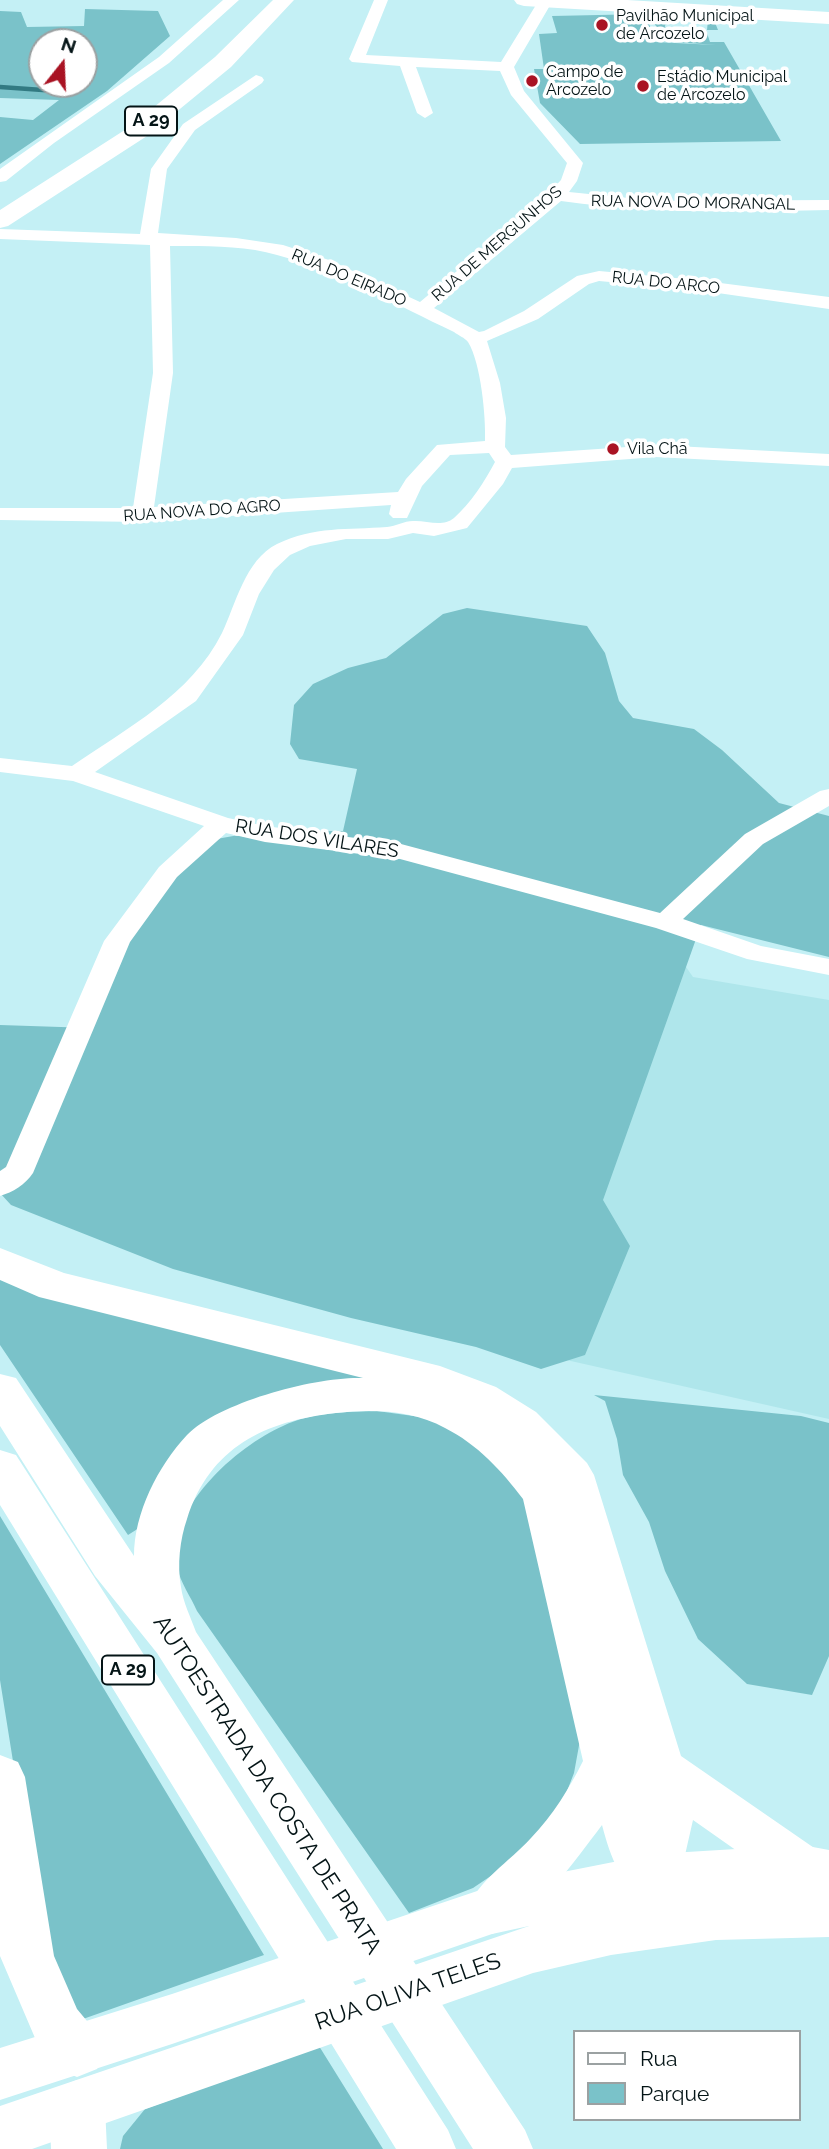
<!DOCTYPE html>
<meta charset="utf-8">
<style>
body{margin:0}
#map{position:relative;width:829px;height:2149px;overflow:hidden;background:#c4f0f5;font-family:Raleway,sans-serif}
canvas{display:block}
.legend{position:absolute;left:573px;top:2030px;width:228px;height:91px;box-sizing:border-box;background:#fff;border:2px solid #9ba1a2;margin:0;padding:9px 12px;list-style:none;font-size:21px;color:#041416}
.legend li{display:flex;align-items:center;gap:14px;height:35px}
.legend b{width:35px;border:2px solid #9ba1a2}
.north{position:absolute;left:28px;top:28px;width:70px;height:70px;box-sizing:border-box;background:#fff;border:2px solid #9ba1a2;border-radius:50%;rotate:18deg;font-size:19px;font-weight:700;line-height:28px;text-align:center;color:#041416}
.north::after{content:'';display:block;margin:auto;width:24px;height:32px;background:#a91323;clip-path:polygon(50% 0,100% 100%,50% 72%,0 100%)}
</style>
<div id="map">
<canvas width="829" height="2149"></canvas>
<ul class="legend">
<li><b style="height:9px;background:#fff"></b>Rua</li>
<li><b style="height:19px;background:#7ac2c9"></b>Parque</li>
</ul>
<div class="north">N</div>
</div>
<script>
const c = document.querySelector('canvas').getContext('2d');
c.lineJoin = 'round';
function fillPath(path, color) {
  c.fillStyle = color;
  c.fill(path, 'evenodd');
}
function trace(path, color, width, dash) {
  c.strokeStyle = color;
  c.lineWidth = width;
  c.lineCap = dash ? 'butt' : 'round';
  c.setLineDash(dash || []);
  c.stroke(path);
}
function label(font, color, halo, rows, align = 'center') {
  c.font = font + ' Raleway,sans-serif';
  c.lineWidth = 7;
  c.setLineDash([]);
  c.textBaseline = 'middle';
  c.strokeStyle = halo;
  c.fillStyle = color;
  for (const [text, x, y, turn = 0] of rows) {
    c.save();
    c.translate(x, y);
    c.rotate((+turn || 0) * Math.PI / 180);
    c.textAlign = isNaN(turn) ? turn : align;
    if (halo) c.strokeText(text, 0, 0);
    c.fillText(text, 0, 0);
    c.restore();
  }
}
fillPath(new Path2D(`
 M 677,954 L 693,977 L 829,1000 L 829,1419 L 464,1337 Z`), '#afe6eb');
fillPath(new Path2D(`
 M 85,9 L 158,11 L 170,36 L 107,91 L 0,164 L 0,117 L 33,120 L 59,100 L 0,98 L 0,11 L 21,12 L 27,27 L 84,26 ZM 42,42 L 84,42 L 84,84 L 42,84 Z
 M 651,12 L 712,15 L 718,30 L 707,30 L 708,20 L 666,18 L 665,27 L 706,30 L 710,42 L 724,42 L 781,141 L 580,144 L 540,103 L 534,69 L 544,69 L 539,34 L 557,33 L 552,16 L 646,14 L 655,42 L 716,45 L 661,41 Z
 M 467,608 L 587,626 L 605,653 L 619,701 L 633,718 L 694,729 L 722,750 L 779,803 L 829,816 L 829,957 L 701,925 L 603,1200 L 630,1246 L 585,1355 L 541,1369 L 476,1347 L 351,1318 L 173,1269 L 11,1205 L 0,1193 L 0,1025 L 91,1028 L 130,933 L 205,841 L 256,832 L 343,831 L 357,769 L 299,759 L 290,744 L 294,705 L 313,684 L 348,668 L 386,658 L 443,614 Z
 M 0,1278 L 406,1385 L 257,1403 L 150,1521 L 128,1535 L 0,1345 Z
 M 594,1395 L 801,1416 L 829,1423 L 829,1656 L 812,1695 L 747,1684 L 698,1639 L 665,1571 L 649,1522 L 623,1475 L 617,1439 L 605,1401 Z
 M 377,1411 L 428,1418 L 468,1439 L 505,1466 L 533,1505 L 580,1740 L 574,1773 L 557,1817 L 516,1859 L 473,1888 L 409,1913 L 197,1611 C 191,1597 180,1582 177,1567 C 164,1510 237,1446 283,1426 C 311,1412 347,1412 377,1411 Z
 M 0,1516 L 264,1955 L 83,2019 L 57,1986 L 24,1830 L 0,1680 Z
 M 319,2046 L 383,2149 L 120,2149 L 123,2136 L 145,2109 Z`), '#7ac2c9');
trace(new Path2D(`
 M 0,87 L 71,92`), '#327a82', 4.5);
fillPath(new Path2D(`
 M 223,0 L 239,0 L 169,63 L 54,143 L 6,181 L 0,182 L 0,169 L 159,57 Z
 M 374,0 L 388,0 L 366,55 L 501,62 L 539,0 L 551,0 L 552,2 L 514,67 L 524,91 L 583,163 L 577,181 L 569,192 L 658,201 L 829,200 L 829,210 C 739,212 650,214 561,201 L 434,308 L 479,332 L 484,331 L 524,311 L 577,276 L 599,271 L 697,280 L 829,297 L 829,309 L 697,290 L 599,281 L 589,284 L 538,319 L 487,341 L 500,383 L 506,418 L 505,447 L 511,455 L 656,445 L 829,454 L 829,466 L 656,457 L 512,468 L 503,484 L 467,528 L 434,536 L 413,533 L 388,539 L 346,539 L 310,546 L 290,555 L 274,570 L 259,594 L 243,635 L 196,701 L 95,772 L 228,818 L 265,826 L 401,844 L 660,913 L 745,834 L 820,791 L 829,789 L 829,806 L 763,844 L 683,919 L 761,946 L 829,959 L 829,975 L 747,959 L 656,928 L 400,859 L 265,842 L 226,833 L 177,877 L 130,942 L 33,1173 C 25,1185 13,1192 0,1196 L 0,1171 L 6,1167 L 104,941 L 159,867 L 204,826 L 73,781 L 0,772 L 0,758 L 72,766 C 127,728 191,695 222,633 C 236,604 245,560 277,544 C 314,526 348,530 387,527 C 396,526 404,521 413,521 C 426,520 442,528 454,518 C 470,504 485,481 495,462 L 489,453 L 450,455 L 422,486 L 407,518 L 393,518 L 389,514 L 391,505 L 142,522 L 0,520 L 0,508 L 133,508 L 153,373 L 150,245 L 0,239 L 0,229 L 140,234 L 151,169 L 183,124 L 256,75 L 262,77 L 264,80 L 262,83 L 195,130 L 167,169 L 158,233 L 236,238 L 283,245 L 329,260 L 420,302 L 544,198 L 561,180 L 567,163 L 511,95 L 500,71 L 416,67 L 433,113 L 425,118 L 417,113 L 400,66 L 352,62 L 349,59 ZM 170,246 C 203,246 243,245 277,255 C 338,272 397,305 454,332 C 458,335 465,338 468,342 C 481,363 486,417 485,441 L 437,445 L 406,479 L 398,492 L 154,507 L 173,373 Z`), '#fff');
fillPath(new Path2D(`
 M 514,0 L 627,0 L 829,12 L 829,24 L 524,6 L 517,4 Z
 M 802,1845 L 829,1850 L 829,1937 L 716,1940 L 611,1955 L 533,1973 L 32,2149 L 0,2149 L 0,2106 L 529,1926 L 492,1934 L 172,2044 L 0,2100 L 0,2048 L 172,1994 L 492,1886 L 654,1854 Z`), '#fff');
fillPath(new Path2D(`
 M 273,0 L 294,0 L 231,67 L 147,136 L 8,226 L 0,228 L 0,210 L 131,126 L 215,57 Z
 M 0,1248 L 64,1273 L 440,1366 L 496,1387 L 536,1412 L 587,1463 L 594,1475 L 681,1756 L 820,1852 L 828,1868 L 820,1884 L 802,1891 L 784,1884 L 693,1820 L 680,1877 L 672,1893 L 654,1900 C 620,1888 611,1858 602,1825 C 574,1862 536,1917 492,1934 L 473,1927 L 466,1910 C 479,1880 509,1862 531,1838 C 553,1815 569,1789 583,1761 L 523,1499 C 502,1471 477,1444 445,1428 C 412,1410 373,1409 336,1413 C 265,1421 210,1447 187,1519 C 180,1539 177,1565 181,1587 C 183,1602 191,1618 196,1632 L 525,2130 L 533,2149 L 473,2149 L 157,1653 L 95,1576 L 0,1426 L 0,1374 L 16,1378 L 134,1556 C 134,1513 158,1466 187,1435 C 219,1402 317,1376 363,1378 L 39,1297 L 0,1280 Z
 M 0,1450 L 16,1455 L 448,2130 L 456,2149 L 396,2149 L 0,1505 Z
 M 0,1755 L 18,1762 L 25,1777 L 54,1956 L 77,2009 L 97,2033 L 105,2051 L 97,2069 L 77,2077 L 57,2069 L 38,2045 L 0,1956 Z
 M 77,2080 L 97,2088 L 105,2107 L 107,2149 L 51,2149 L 49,2107 L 57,2088 Z`), '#fff');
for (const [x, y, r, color] of [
 [602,25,7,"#a91323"],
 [532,81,7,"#a91323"],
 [643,86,7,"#a91323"],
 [613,449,7,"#a91323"]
]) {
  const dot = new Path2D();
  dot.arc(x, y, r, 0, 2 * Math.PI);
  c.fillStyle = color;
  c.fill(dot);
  trace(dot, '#fff', 2.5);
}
label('16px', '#041416', '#fff', [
 ["Pavilhão Municipal",616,16],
 ["de Arcozelo",616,34],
 ["Campo de",546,72],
 ["Arcozelo",546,90],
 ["Estádio Municipal",657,77],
 ["de Arcozelo",657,95],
 ["Vila Chã",627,449]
], 'left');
label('16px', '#041416', '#fff', [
 ["RUA NOVA DO MORANGAL",693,203,1],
 ["RUA DE MERGUNHOS",497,244,-41],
 ["RUA DO EIRADO",349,278,23],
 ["RUA DO ARCO",666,283,6],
 ["RUA NOVA DO AGRO",202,511,-4]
]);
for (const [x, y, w] of [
 [151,121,52],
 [128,1670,52]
]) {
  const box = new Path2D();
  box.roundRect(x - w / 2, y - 14.5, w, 29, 5);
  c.fillStyle = '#fff';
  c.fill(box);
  trace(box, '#041416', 2);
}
label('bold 18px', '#041416', null, [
 ["A 29",151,121],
 ["A 29",128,1670]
]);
label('19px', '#041416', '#fff', [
 ["RUA DOS VILARES",317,839,9]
]);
label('23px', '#041416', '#fff', [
 ["AUTOESTRADA DA COSTA DE PRATA",267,1785,57],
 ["RUA OLIVA TELES",408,1992,-19]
]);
</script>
